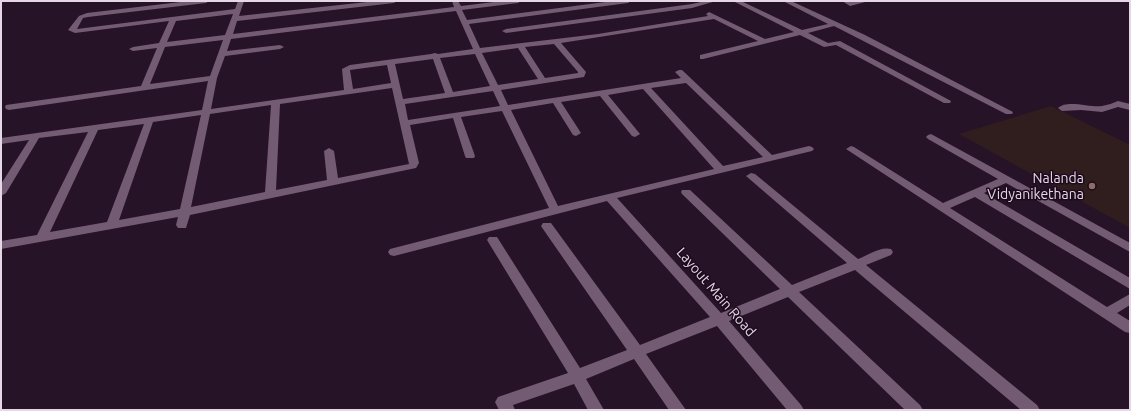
<!DOCTYPE html>
<style>
body{margin:0}
#map{position:relative;width:1131px;height:411px;overflow:hidden;background:#271327;font-family:Ubuntu,sans-serif}
canvas{display:block}
.frame{position:absolute;inset:0;border:2px solid #e5d7e5;pointer-events:none}
</style>
<div id="map">
<canvas width="1131" height="411"></canvas>
<div class="frame"></div>
</div>
<script>
const c = document.querySelector('canvas').getContext('2d');
c.lineJoin = 'round';
function fillPath(path, color) {
  c.fillStyle = color;
  c.fill(path, 'evenodd');
}
function trace(path, color, width, dash) {
  c.strokeStyle = color;
  c.lineWidth = width;
  c.lineCap = dash ? 'butt' : 'round';
  c.setLineDash(dash || []);
  c.stroke(path);
}
function label(font, color, halo, rows, align = 'center') {
  c.font = font + ' Ubuntu,sans-serif';
  c.lineWidth = 3;
  c.setLineDash([]);
  c.textBaseline = 'middle';
  c.strokeStyle = halo;
  c.fillStyle = color;
  for (const [text, x, y, turn = 0] of rows) {
    c.save();
    c.translate(x, y);
    c.rotate((+turn || 0) * Math.PI / 180);
    c.textAlign = isNaN(turn) ? turn : align;
    if (halo) c.strokeText(text, 0, 0);
    c.fillText(text, 0, 0);
    c.restore();
  }
}
fillPath(new Path2D(`
 M 1051,106 L 1130,145 L 1130,228 L 959,134 Z`), '#301d1d');
fillPath(new Path2D(`
 M 189,1 L 209,1 L 206,3 L 88,17 L 83,18 L 77,29 L 235,9 L 238,1 L 244,1 L 239,16 L 376,1 L 397,1 L 394,3 L 237,21 L 233,34 L 454,7 L 452,1 L 458,1 L 461,6 L 502,1 L 521,1 L 518,3 L 462,10 L 467,20 L 613,1 L 631,1 L 628,3 L 469,24 L 480,48 L 598,34 L 708,16 L 706,14 L 709,12 L 765,39 L 794,32 L 733,1 L 741,1 L 802,30 L 828,24 L 783,1 L 791,1 L 865,35 L 1013,112 L 1012,114 L 1006,114 L 834,26 L 808,33 L 828,43 L 840,41 L 951,101 L 950,103 L 944,103 L 836,45 L 824,47 L 800,35 L 703,59 L 700,59 L 700,55 L 758,41 L 714,19 L 561,43 L 586,72 L 584,77 L 501,90 L 508,105 L 681,78 L 675,72 L 679,70 L 682,70 L 772,155 L 809,146 L 812,147 L 814,149 L 812,151 L 617,198 L 721,313 L 780,289 L 682,194 L 681,192 L 682,190 L 690,190 L 792,285 L 847,263 L 746,176 L 751,173 L 755,174 L 858,259 C 868,255 881,246 891,249 L 893,252 L 891,255 L 866,265 L 1037,405 L 1040,410 L 1021,410 L 855,270 L 799,292 L 920,405 L 923,410 L 905,410 L 788,297 L 729,321 L 801,405 L 804,410 L 787,410 L 717,326 L 646,354 L 686,410 L 669,410 L 634,359 L 586,379 L 604,410 L 588,410 L 574,384 L 513,405 L 515,410 L 499,410 L 495,402 L 498,397 L 568,373 L 487,240 L 489,237 L 497,237 L 580,368 L 627,350 L 543,229 L 541,226 L 543,223 L 551,223 L 640,345 L 710,317 L 607,201 L 394,256 L 390,255 L 388,252 L 390,249 L 549,208 L 502,111 L 461,117 L 475,156 L 474,158 L 466,158 L 465,156 L 453,118 L 410,125 L 419,163 L 416,168 L 190,215 L 186,228 L 178,228 L 176,225 L 178,217 L 1,249 L 1,241 L 37,235 L 88,132 L 39,138 L 6,193 L 1,196 L 1,184 L 29,140 L 1,144 L 1,138 L 202,110 L 208,81 L 9,110 L 6,109 L 5,107 L 6,105 L 141,86 L 157,48 L 133,51 L 129,49 L 133,47 L 159,43 L 169,21 L 75,33 L 68,30 L 79,16 L 87,13 ZM 456,11 L 473,49 L 438,54 L 435,53 L 431,54 L 350,65 L 342,69 L 344,90 L 211,109 L 217,78 L 225,56 L 280,49 L 284,47 L 280,45 L 227,51 L 231,39 ZM 233,14 L 225,35 L 167,42 L 176,21 ZM 223,40 L 210,76 L 150,84 L 165,47 ZM 554,44 L 578,72 L 578,73 L 545,78 L 525,47 ZM 518,48 L 538,79 L 498,85 L 482,53 ZM 475,54 L 490,86 L 453,92 L 440,58 ZM 433,59 L 445,93 L 403,99 L 395,64 ZM 387,65 L 391,83 L 353,89 L 350,70 ZM 686,83 L 763,157 L 723,166 L 651,88 ZM 392,88 L 409,164 L 338,178 L 334,151 L 329,148 L 324,151 L 327,180 L 276,190 L 280,104 ZM 643,89 L 714,169 L 558,206 L 511,110 L 553,103 L 573,135 L 576,136 L 581,133 L 561,102 L 600,96 L 632,136 L 635,137 L 640,134 L 608,95 ZM 493,91 L 500,106 L 408,120 L 405,104 ZM 271,105 L 265,192 L 191,207 L 210,114 ZM 201,115 L 180,209 L 119,220 L 153,122 ZM 144,124 L 107,222 L 50,232 L 98,130 Z
 M 705,1 L 716,1 L 692,8 L 506,33 L 502,31 L 506,29 L 692,4 Z
 M 842,1 L 869,1 L 850,6 Z
 M 1118,101 L 1130,104 L 1130,110 L 1118,107 L 1102,112 L 1081,110 L 1062,111 L 1058,108 C 1067,99 1091,108 1102,106 C 1108,105 1113,103 1118,101 Z
 M 931,134 L 1130,243 L 1130,252 L 1006,183 L 984,193 L 1130,278 L 1130,289 L 975,197 L 950,208 L 1107,307 L 1130,294 L 1130,305 L 1117,313 L 1130,321 L 1130,333 L 1125,332 L 846,149 L 851,146 L 854,147 L 943,203 L 998,179 L 928,139 L 926,137 L 928,135 Z`), '#735b74');
for (const [x, y, r, color] of [
 [1092,186,4,"#8d6e63"]
]) {
  const dot = new Path2D();
  dot.arc(x, y, r, 0, 2 * Math.PI);
  c.fillStyle = color;
  c.fill(dot);
  trace(dot, '#1d0a1e', 1.5);
}
label('14px', '#e5d7e5', '#1d0a1e', [
 ["Nalanda",1084,178],
 ["Vidyanikethana",1084,194]
], 'right');
label('14px', '#e5d7e5', '#1d0a1e', [
 ["Layout Main Road",716,292,49]
]);
</script>
